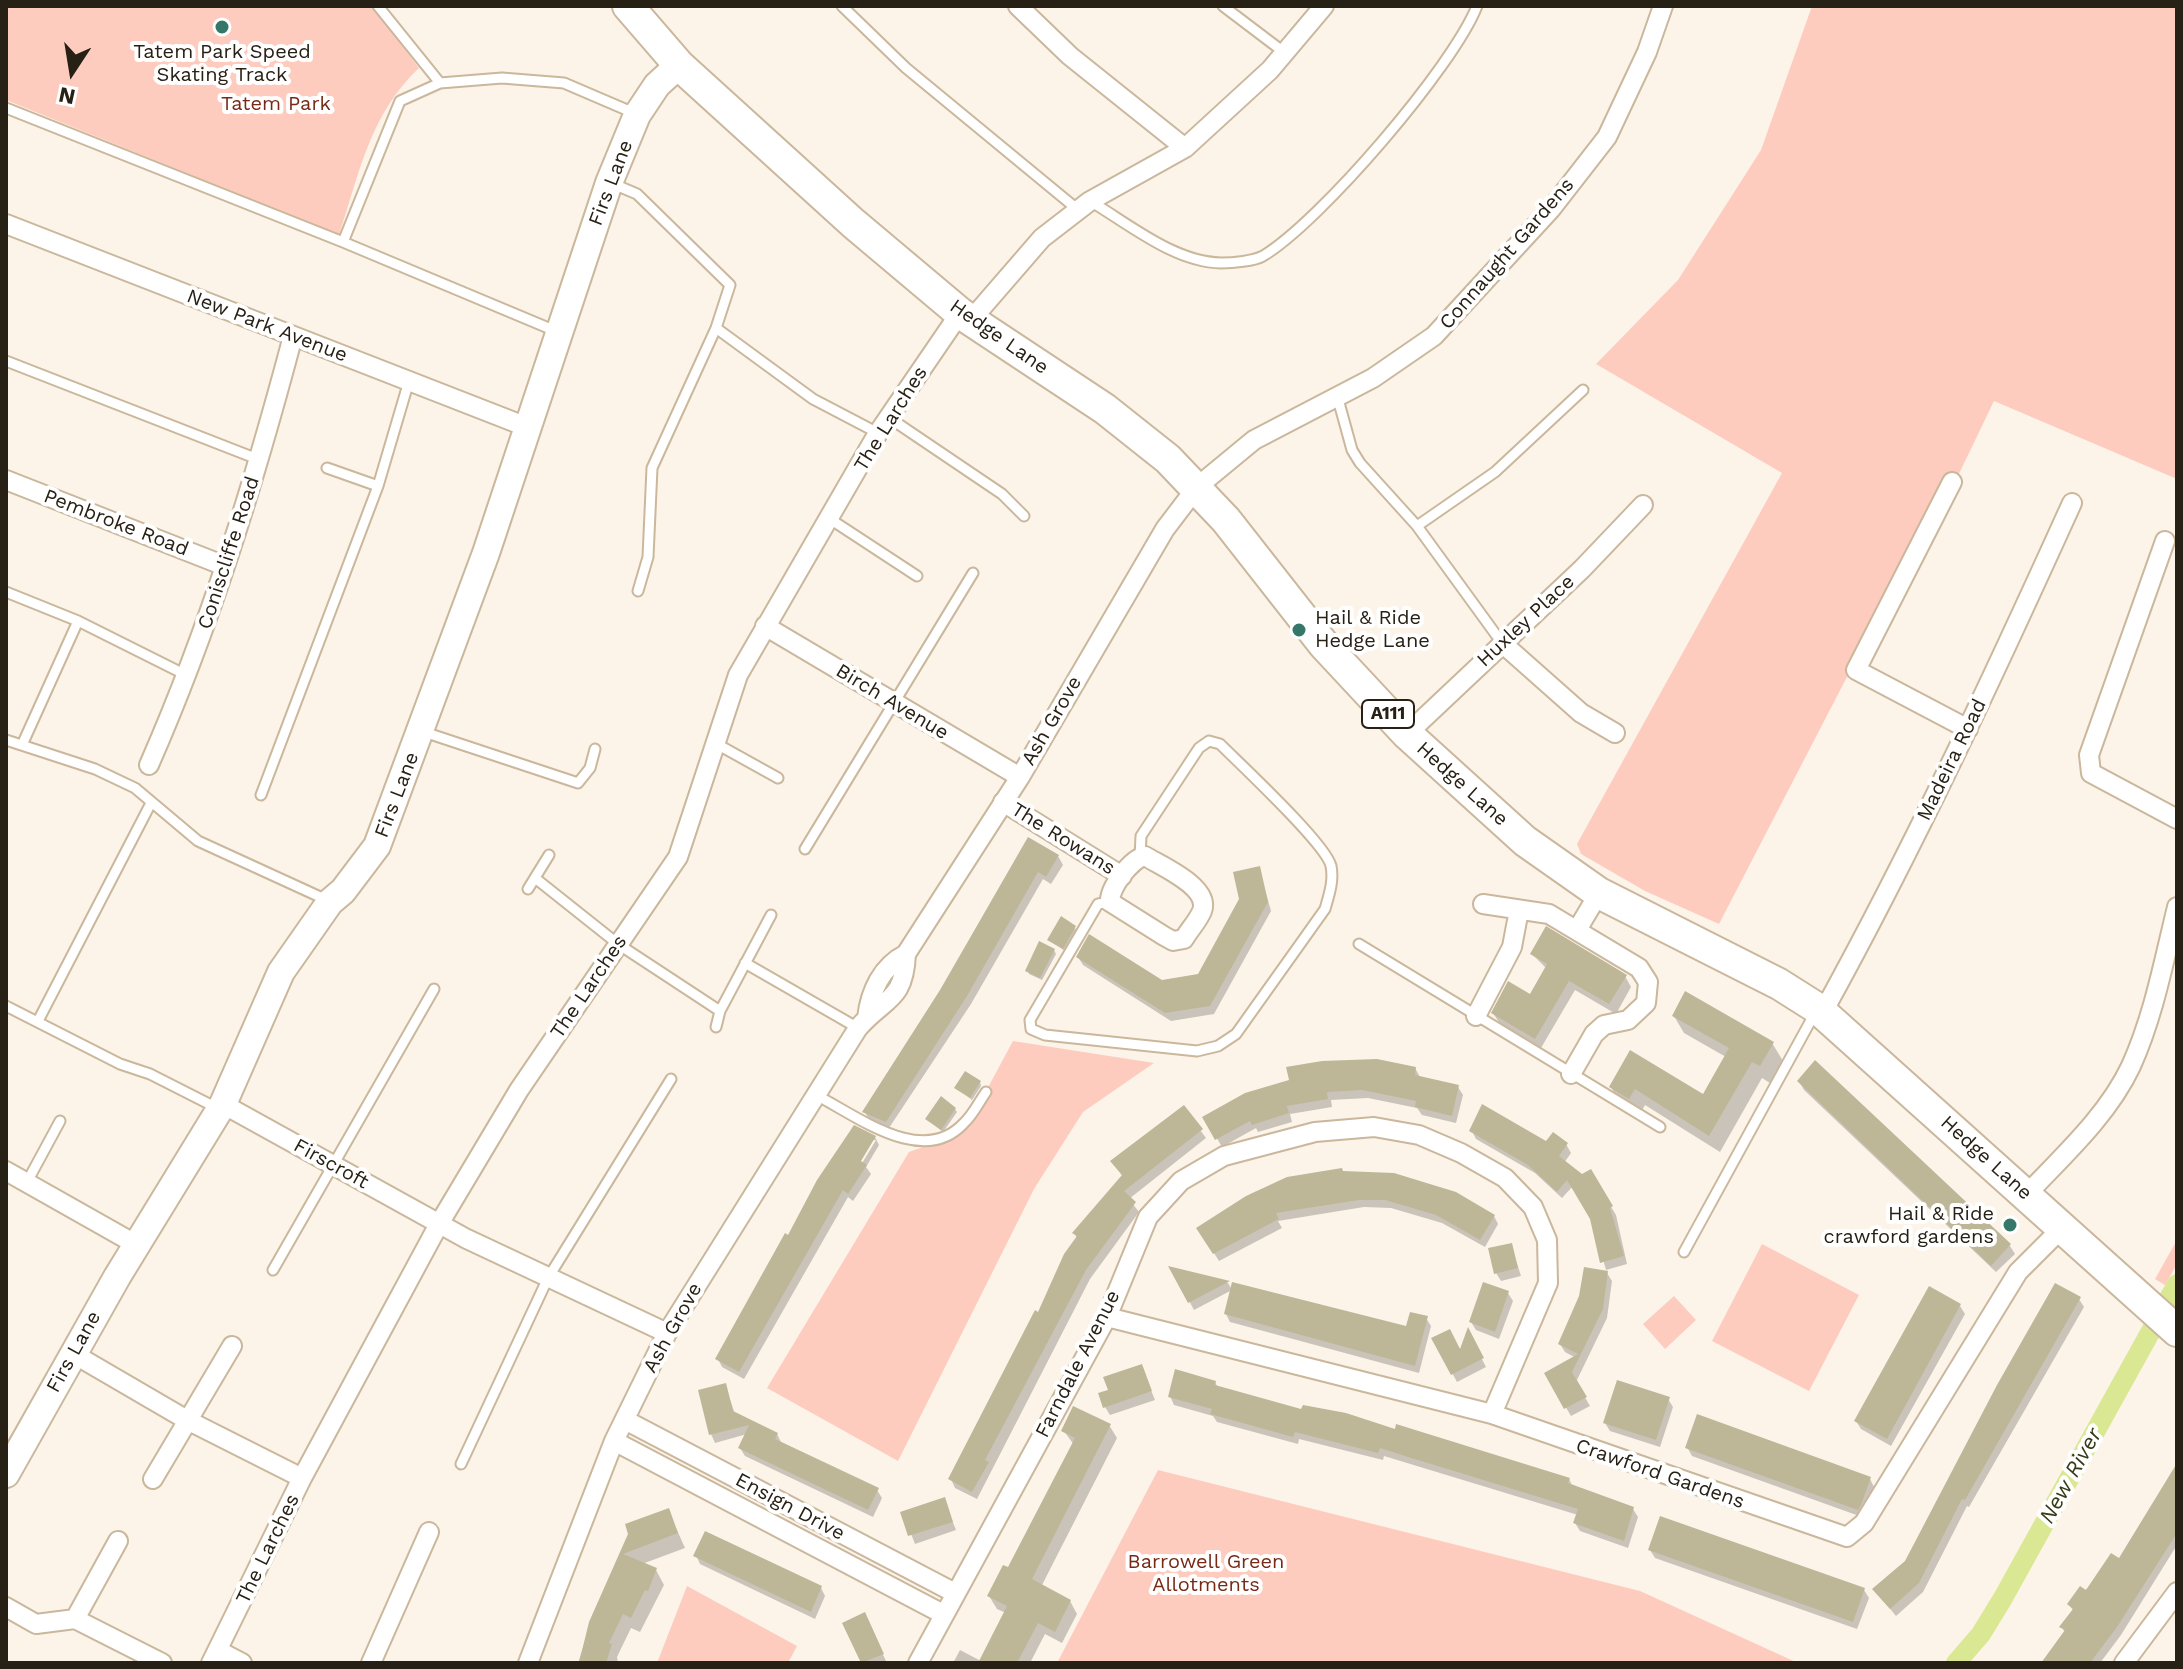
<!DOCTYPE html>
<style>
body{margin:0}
#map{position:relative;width:2183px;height:1669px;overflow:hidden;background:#fcf4e9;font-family:"Work Sans",sans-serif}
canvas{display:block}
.frame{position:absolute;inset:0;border:8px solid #272015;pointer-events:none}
.north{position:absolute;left:32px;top:32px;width:80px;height:80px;-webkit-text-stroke:6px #fff;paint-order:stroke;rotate:192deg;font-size:22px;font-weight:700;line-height:32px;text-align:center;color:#272015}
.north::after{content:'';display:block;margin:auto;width:28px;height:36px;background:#272015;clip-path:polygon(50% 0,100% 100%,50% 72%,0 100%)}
</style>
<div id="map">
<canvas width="2183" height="1669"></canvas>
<div class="frame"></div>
<div class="north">N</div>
</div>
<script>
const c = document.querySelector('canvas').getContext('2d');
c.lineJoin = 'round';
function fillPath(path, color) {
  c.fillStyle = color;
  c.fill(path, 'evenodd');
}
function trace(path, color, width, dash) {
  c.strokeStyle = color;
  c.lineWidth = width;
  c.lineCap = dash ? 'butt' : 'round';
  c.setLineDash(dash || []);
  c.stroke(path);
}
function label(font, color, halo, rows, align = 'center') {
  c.font = font + ' "Work Sans",sans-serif';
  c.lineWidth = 8;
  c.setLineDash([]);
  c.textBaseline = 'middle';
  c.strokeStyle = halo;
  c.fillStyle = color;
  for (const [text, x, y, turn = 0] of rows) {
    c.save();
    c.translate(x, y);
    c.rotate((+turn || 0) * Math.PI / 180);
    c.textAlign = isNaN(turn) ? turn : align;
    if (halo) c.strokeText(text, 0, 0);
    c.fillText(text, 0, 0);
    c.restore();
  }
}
fillPath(new Path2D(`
 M 6,6 L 372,6 L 419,68 C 370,114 359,174 339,235 L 6,100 Z
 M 1812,6 L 2177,6 L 2177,479 L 1994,401 L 1956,480 L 1950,478 L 1719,924 L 1645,891 L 1581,854 L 1577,844 L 1782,473 L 1596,364 L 1678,280 L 1761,150 Z
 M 1013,1041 L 1154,1063 L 1083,1112 L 1034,1189 L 898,1461 L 767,1388 L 909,1152 L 964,1132 Z
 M 2177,1240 L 2177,1264 L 2165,1285 L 2155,1279 Z
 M 1762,1244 L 1859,1295 L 1809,1391 L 1712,1341 Z
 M 1674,1296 L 1696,1320 L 1665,1349 L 1643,1324 Z
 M 1158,1470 L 1640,1591 L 1798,1663 L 1057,1663 Z
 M 687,1586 L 797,1646 L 788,1663 L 657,1663 Z`), '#feccbf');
fillPath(new Path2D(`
 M 1029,839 L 1058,856 L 1063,865 L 1051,884 L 1043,879 L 971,1004 L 889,1128 L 869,1120 L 865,1112 L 942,991 Z
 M 1259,868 L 1271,911 L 1214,1014 L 1171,1021 L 1083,965 L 1078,957 L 1162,982 L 1199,976 Z
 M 1075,928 L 1077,931 L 1065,951 L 1049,940 Z
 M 1054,950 L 1056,954 L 1042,980 L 1029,974 L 1028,971 Z
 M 1532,954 L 1625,976 L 1631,987 L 1616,1014 L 1575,990 L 1541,1048 L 1500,1024 L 1493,1013 L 1531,996 L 1547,969 Z
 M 1674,1016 L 1772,1043 L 1783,1061 L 1770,1083 L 1762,1078 L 1720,1152 L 1645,1105 L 1639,1116 L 1621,1105 L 1611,1087 L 1631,1052 L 1703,1096 L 1726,1057 L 1684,1033 Z
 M 1815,1063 L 2010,1246 L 2015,1254 L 1996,1272 L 1804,1090 L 1799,1081 Z
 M 1415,1068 L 1420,1077 L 1458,1087 L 1463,1095 L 1456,1123 L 1422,1115 L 1417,1108 L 1368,1098 L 1331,1100 L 1332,1107 L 1290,1114 L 1292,1122 L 1258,1132 L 1256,1128 L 1222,1147 L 1205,1118 Z
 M 980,1082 L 981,1086 L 972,1100 L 957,1088 Z
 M 1184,1108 L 1206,1138 L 1129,1199 L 1139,1212 L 1090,1279 L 977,1499 L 955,1488 L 951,1479 L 1039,1315 L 1077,1238 L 1074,1233 L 1123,1177 L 1113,1162 Z
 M 955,1109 L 957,1112 L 943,1132 L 927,1119 Z
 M 852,1129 L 875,1137 L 879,1145 L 866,1167 L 871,1174 L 853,1201 L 848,1197 L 744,1379 L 722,1367 L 718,1359 L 786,1236 L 788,1237 ZM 871,1140 L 876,1140 L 858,1170 L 854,1168 Z
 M 1472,1131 L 1566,1144 L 1571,1153 L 1564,1163 L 1581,1177 L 1590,1172 L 1616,1215 L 1627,1264 L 1606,1270 L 1592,1219 L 1573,1186 L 1562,1198 L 1535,1173 L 1476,1139 Z
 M 1343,1173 L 1494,1216 L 1498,1224 L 1485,1247 L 1442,1223 L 1391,1208 L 1364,1207 L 1278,1221 L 1282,1228 L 1219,1261 L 1199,1229 Z
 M 1511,1245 L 1521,1276 L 1501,1281 L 1496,1273 Z
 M 1172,1269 L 1228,1283 L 1232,1290 L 1407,1328 L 1426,1318 L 1431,1326 L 1419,1373 L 1230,1322 L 1226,1314 L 1232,1290 L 1194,1310 Z
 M 1607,1273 L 1612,1281 L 1607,1318 L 1576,1382 L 1590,1406 L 1571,1416 L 1546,1374 L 1576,1358 L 1565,1352 L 1560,1344 Z
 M 1508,1293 L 1513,1301 L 1499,1339 L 1476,1330 L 1471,1322 Z
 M 2079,1299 L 2084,1307 L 1969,1507 L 1967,1506 L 1923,1592 L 1896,1616 L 1874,1589 L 1906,1563 Z
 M 1960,1306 L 1965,1314 L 1891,1446 L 1861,1429 L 1856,1421 Z
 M 1468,1332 L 1486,1367 L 1457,1382 L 1434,1339 L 1460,1354 Z
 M 1141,1366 L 1155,1400 L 1110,1415 L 1105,1407 Z
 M 1215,1382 L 1218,1388 L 1569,1479 L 1573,1487 L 1633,1509 L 1638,1517 L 1628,1548 L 1580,1531 L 1575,1523 L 1578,1515 L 1384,1456 L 1383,1460 L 1299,1439 L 1298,1444 L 1217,1422 L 1213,1416 L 1174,1405 L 1170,1396 Z
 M 725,1385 L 735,1414 L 777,1434 L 781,1442 L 877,1490 L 882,1498 L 873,1517 L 745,1456 L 740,1448 L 747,1434 L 715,1443 L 711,1434 Z
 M 1668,1399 L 1673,1407 L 1660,1447 L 1610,1431 L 1605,1423 Z
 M 1109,1425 L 1117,1438 L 1041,1587 L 1070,1601 L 1077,1614 L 1062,1643 L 1045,1634 L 1030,1663 L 953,1663 L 960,1650 L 981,1661 L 1006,1613 L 997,1609 L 989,1596 L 1008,1570 L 1074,1445 L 1064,1431 Z
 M 1687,1447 L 1870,1479 L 1874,1487 L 1862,1517 L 1692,1456 Z
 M 2177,1466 L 2177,1545 L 2121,1635 L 2100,1663 L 2044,1663 L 2065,1633 L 2062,1627 L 2074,1612 L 2069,1604 L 2120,1561 Z
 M 944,1500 L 956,1530 L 915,1544 L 903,1513 Z
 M 668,1510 L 685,1548 L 642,1564 L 656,1570 L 664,1585 L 640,1632 L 631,1628 L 617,1657 L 618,1663 L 578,1663 L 591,1622 L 630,1534 Z
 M 1650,1550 L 1864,1590 L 1869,1598 L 1857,1629 L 1655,1558 Z
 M 696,1555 L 821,1588 L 825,1596 L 815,1619 L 700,1564 Z
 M 868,1623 L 887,1663 L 863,1663 L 845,1624 Z`), '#0003');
trace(new Path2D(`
 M 1956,1663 L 1981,1634 L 2003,1598 L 2177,1284`), '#dae793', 20);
fillPath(new Path2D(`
 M 1028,837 L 1059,855 L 1046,877 L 1038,872 L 967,996 L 886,1122 L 862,1112 L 940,990 Z
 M 1260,866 L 1268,902 L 1210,1006 L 1165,1013 L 1076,957 L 1089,934 L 1162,980 L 1198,974 L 1239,899 L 1233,872 Z
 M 1061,916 L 1076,926 L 1063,949 L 1047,940 Z
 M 1546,926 L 1627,975 L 1609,1004 L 1569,981 L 1535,1039 L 1491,1013 L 1508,981 L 1530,994 L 1547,964 L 1530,954 Z
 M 1039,941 L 1055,949 L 1040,978 L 1025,971 Z
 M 1685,991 L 1774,1042 L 1760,1066 L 1752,1062 L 1709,1136 L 1635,1089 L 1629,1099 L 1609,1087 L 1630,1050 L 1703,1094 L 1729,1048 L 1672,1016 Z
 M 1377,1059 L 1416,1067 L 1415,1075 L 1459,1085 L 1452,1116 L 1415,1107 L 1416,1101 L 1362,1090 L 1327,1092 L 1328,1099 L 1287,1106 L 1289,1113 L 1252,1125 L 1250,1121 L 1215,1140 L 1202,1117 L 1245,1093 L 1289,1080 L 1286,1067 L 1322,1061 Z
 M 1815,1060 L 2011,1244 L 1991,1266 L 1797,1081 Z
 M 965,1071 L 981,1081 L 970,1098 L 954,1088 Z
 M 941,1096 L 956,1108 L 941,1130 L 925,1119 Z
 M 1482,1104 L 1546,1141 L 1553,1132 L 1568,1143 L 1559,1156 L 1582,1174 L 1591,1169 L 1613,1206 L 1610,1208 L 1624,1256 L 1600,1263 L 1590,1219 L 1567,1180 L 1557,1192 L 1528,1165 L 1469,1131 Z
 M 1184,1105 L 1203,1129 L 1124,1191 L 1136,1202 L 1086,1270 L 985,1460 L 989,1462 L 972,1492 L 948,1479 L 1035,1310 L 1038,1312 L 1064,1254 L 1077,1236 L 1072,1233 L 1122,1175 L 1110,1161 Z
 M 854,1125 L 876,1136 L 861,1161 L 867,1165 L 848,1194 L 843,1190 L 739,1372 L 715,1359 L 785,1233 L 788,1235 L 817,1180 Z
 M 1342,1168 L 1343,1171 L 1394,1173 L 1456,1192 L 1495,1215 L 1480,1240 L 1436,1215 L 1385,1200 L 1359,1200 L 1276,1213 L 1279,1219 L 1213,1254 L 1196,1228 L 1246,1196 L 1287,1177 Z
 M 1512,1243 L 1518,1268 L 1494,1274 L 1488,1248 Z
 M 1168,1266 L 1230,1281 L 1188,1303 Z
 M 1584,1267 L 1608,1271 L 1603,1309 L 1572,1372 L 1587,1397 L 1564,1409 L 1544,1373 L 1578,1354 L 1558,1344 L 1579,1296 Z
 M 1232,1282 L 1406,1326 L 1410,1312 L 1428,1316 L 1415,1366 L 1224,1314 Z
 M 1483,1282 L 1509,1291 L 1495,1332 L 1469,1322 Z
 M 2055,1283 L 2081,1297 L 1965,1500 L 1962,1499 L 1919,1583 L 1890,1609 L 1872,1589 L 1905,1561 L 1997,1385 Z
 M 1929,1286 L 1961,1304 L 1887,1439 L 1854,1421 Z
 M 1468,1327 L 1484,1358 L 1451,1375 L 1431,1338 L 1450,1329 L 1460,1349 Z
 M 1142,1364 L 1152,1391 L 1103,1408 L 1098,1393 L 1108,1390 L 1103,1377 Z
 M 1175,1369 L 1216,1381 L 1215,1385 L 1301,1409 L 1303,1405 L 1346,1413 L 1395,1429 L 1396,1424 L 1570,1478 L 1568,1483 L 1634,1507 L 1624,1541 L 1573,1523 L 1578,1509 L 1408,1457 L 1380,1448 L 1378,1453 L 1295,1432 L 1293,1437 L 1210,1414 L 1212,1409 L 1168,1397 Z
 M 1617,1380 L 1670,1397 L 1656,1440 L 1603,1423 Z
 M 726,1383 L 733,1411 L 778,1433 L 775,1439 L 879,1488 L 868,1510 L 738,1448 L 749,1425 L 709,1435 L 698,1390 Z
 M 1073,1406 L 1111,1424 L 1032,1579 L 1071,1600 L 1055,1632 L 1038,1623 L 1017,1663 L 978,1663 L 1007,1606 L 987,1596 L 1003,1565 L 1008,1567 L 1075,1438 L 1061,1431 Z
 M 1697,1414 L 1871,1477 L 1861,1505 L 1858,1510 L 1685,1448 Z
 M 2177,1463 L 2177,1533 L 2117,1627 L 2090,1663 L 2041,1663 L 2065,1630 L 2059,1627 L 2073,1609 L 2067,1604 L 2080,1586 L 2086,1590 L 2111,1553 L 2119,1558 Z
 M 945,1497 L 953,1522 L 908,1536 L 900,1512 Z
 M 669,1508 L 678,1533 L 623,1554 L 657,1568 L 648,1591 L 645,1590 L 631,1618 L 623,1614 L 609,1643 L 612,1644 L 606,1663 L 579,1663 L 589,1622 L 628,1534 L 625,1524 Z
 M 1660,1516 L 1865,1588 L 1853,1622 L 1648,1550 Z
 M 705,1531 L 822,1586 L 811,1612 L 693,1556 Z
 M 865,1612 L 884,1654 L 861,1663 L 842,1623 Z`), '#bdb697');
const lane = new Path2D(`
 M 378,6 L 440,83
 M 842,6 L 906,68 L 1077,209
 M 1223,6 L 1285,53
 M 6,108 L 343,242 L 558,332
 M 611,183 L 637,194 L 730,285 L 716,328
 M 1090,201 C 1129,224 1174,262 1221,263 C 1233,263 1254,261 1263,256 C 1320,222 1453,67 1477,6
 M 343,242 L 400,101 L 440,83 L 502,78 L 564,83 L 634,113
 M 6,361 L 260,460
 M 1338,399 L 1352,450 L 1360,463 L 1417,526 L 1502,643
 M 888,417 L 1002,494 L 1024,516
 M 327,468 L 378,486
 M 830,519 L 917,576
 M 1417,526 L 1495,472 L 1583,390
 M 638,591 L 648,557 L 652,468 L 716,328 L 813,399 L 878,433
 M 6,592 L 78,621 L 188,676
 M 421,731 L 578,783 L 590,768 L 595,749
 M 6,740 L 95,769 L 135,788 L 198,841 L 329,901
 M 715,743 L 778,778
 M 22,745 L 78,621
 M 261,795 L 378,486 L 409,381
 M 805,849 L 973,573
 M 535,878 L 618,944 L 720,1011
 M 528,889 L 549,855
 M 1110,902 L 1098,904 L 1030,1020 L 1031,1029 L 1045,1035 L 1197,1051 L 1218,1046 L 1236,1034 L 1325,909 C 1329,895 1334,881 1331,866 C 1326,844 1241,765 1220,744 L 1209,741 L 1199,748 L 1141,836 L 1140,857
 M 1359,944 L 1660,1127
 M 745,963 L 858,1028
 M 6,1006 L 120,1064 L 150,1074 L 219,1109
 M 38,1021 L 151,803
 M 716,1027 L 720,1011 L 771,915
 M 816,1095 C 857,1116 923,1168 964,1123 C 973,1115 979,1102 986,1092
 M 27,1182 L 60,1121
 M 1684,1252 L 1816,1011
 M 273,1270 L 434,989
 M 461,1464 L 548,1278 L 671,1079`);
const street = new Path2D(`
 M 1018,6 L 1070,56 L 1185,148
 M 6,224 L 527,427
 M 971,320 L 1042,238 L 1090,201 L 1185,148 L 1270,70 L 1324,6
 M 6,480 L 225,566
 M 1952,482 L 1856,670 L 1968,729
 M 2165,541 L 2089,755 L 2091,773 L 2177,819
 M 765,626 L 1020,777
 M 1502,643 L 1581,713 L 1615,733
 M 1407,734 L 1582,569 L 1643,505
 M 149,765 C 210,626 254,483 293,336
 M 1003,802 L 1122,876
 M 1145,856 C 1161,866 1211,887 1202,911 C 1198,921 1189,930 1184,939 L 1173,941 L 1164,936 L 1110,902 C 1109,888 1131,859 1145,856 Z
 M 1483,904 L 1549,914 L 1639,968 L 1648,982 L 1646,1003 L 1628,1020 L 1604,1025 L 1594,1034 L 1571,1074
 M 1577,930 L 1599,893
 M 906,954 L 1020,777 L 1165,529 L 1197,487 L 1254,440 L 1373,378 L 1434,336 L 1551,209 L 1607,137 L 1647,52 L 1663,6
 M 1823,1012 C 1914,847 1994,675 2072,503
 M 1476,1016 L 1512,947 L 1519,910
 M 223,1104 L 467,1239 L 667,1333
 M 6,1171 L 137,1245
 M 2027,1194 C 2064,1155 2108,1115 2131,1066 C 2154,1015 2164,960 2177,907
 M 1107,1317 L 1492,1414 L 1847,1537 L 1864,1523 L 2018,1272 L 2062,1228
 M 72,1353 L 187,1420 L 302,1478
 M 625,1420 L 955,1593
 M 614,1441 L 943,1614
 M 153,1479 L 232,1346
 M 6,1607 L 36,1624 L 75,1619 L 118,1541
 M 75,1619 L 162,1663
 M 219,1651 L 242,1663
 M 211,1663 L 302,1478 L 439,1224 L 519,1090 L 678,857 L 738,675 L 878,433 L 960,313
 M 371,1663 L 429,1532
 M 528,1663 L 614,1441 L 667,1333 L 858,1028 C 885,997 904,1002 906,954 C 882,966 870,991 867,1018
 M 918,1663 L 1107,1317 L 1148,1217 L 1181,1181 L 1224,1156 L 1315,1132 L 1374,1127 L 1419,1135 L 1461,1153 L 1505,1178 L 1533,1207 L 1547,1240 L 1548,1283 L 1492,1414
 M 2124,1663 L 2177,1592`);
const secondary = new Path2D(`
 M 6,1474 L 117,1277 L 223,1104 L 281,972 L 330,902 L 343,891 L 377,846 L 486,553 L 609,183 L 637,115 L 657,85 L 679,65`);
const primary = new Path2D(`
 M 628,6 L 679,65 L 853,223 L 960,313 L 1105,409 L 1168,459 L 1226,520 L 1324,645 L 1407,734 L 1525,841 L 1599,893 L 1779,984 L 1817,1008 L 2177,1331`);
trace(lane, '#cab79c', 13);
trace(street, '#cab79c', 22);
trace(secondary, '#cab79c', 30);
trace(primary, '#cab79c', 34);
trace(lane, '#fff', 9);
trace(street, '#fff', 18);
trace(secondary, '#fff', 26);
trace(primary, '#fff', 30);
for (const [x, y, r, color] of [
 [222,27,8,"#357768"],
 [1299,630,8,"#357768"],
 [2010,1225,8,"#357768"]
]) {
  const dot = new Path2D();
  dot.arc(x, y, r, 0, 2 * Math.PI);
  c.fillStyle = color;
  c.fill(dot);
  trace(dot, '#fff', 3);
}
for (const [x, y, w] of [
 [1388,714,52]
]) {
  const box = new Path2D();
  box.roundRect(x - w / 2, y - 14, w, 28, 6);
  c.fillStyle = '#fff';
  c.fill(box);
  trace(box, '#272015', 2);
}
label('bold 18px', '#272015', null, [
 ["A111",1388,714]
]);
label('20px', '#272015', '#fff', [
 ["Tatem Park Speed",222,52],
 ["Skating Track",222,75],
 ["Hail & Ride",1315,618,"left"],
 ["Hedge Lane",1315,641,"left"],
 ["Hail & Ride",1994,1214,"right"],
 ["crawford gardens",1994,1237,"right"]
]);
label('20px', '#762a16', '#fff', [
 ["Tatem Park",276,104],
 ["Barrowell Green",1206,1562],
 ["Allotments",1206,1585]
]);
label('20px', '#272015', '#fff', [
 ["Firs Lane",611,183,-69],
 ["Connaught Gardens",1507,254,-49],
 ["New Park Avenue",267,326,21],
 ["Hedge Lane",999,337,35],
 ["The Larches",891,419,-58],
 ["Pembroke Road",116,523,21],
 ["Coniscliffe Road",229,553,-72],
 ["Huxley Place",1526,621,-43],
 ["Birch Avenue",892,702,31],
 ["Ash Grove",1052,721,-60],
 ["Madeira Road",1952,760,-64],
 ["Hedge Lane",1462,784,42],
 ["Firs Lane",397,795,-69],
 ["The Rowans",1063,839,32],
 ["The Larches",589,987,-56],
 ["Hedge Lane",1986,1158,42],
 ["Firscroft",331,1164,29],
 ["Ash Grove",673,1328,-61],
 ["Firs Lane",74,1352,-61],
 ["Farndale Avenue",1078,1364,-63],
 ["Crawford Gardens",1660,1474,19],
 ["Ensign Drive",790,1507,28],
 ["The Larches",268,1549,-64]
]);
label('italic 22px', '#363b18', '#fff', [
 ["New River",2071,1476,-61]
]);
</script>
